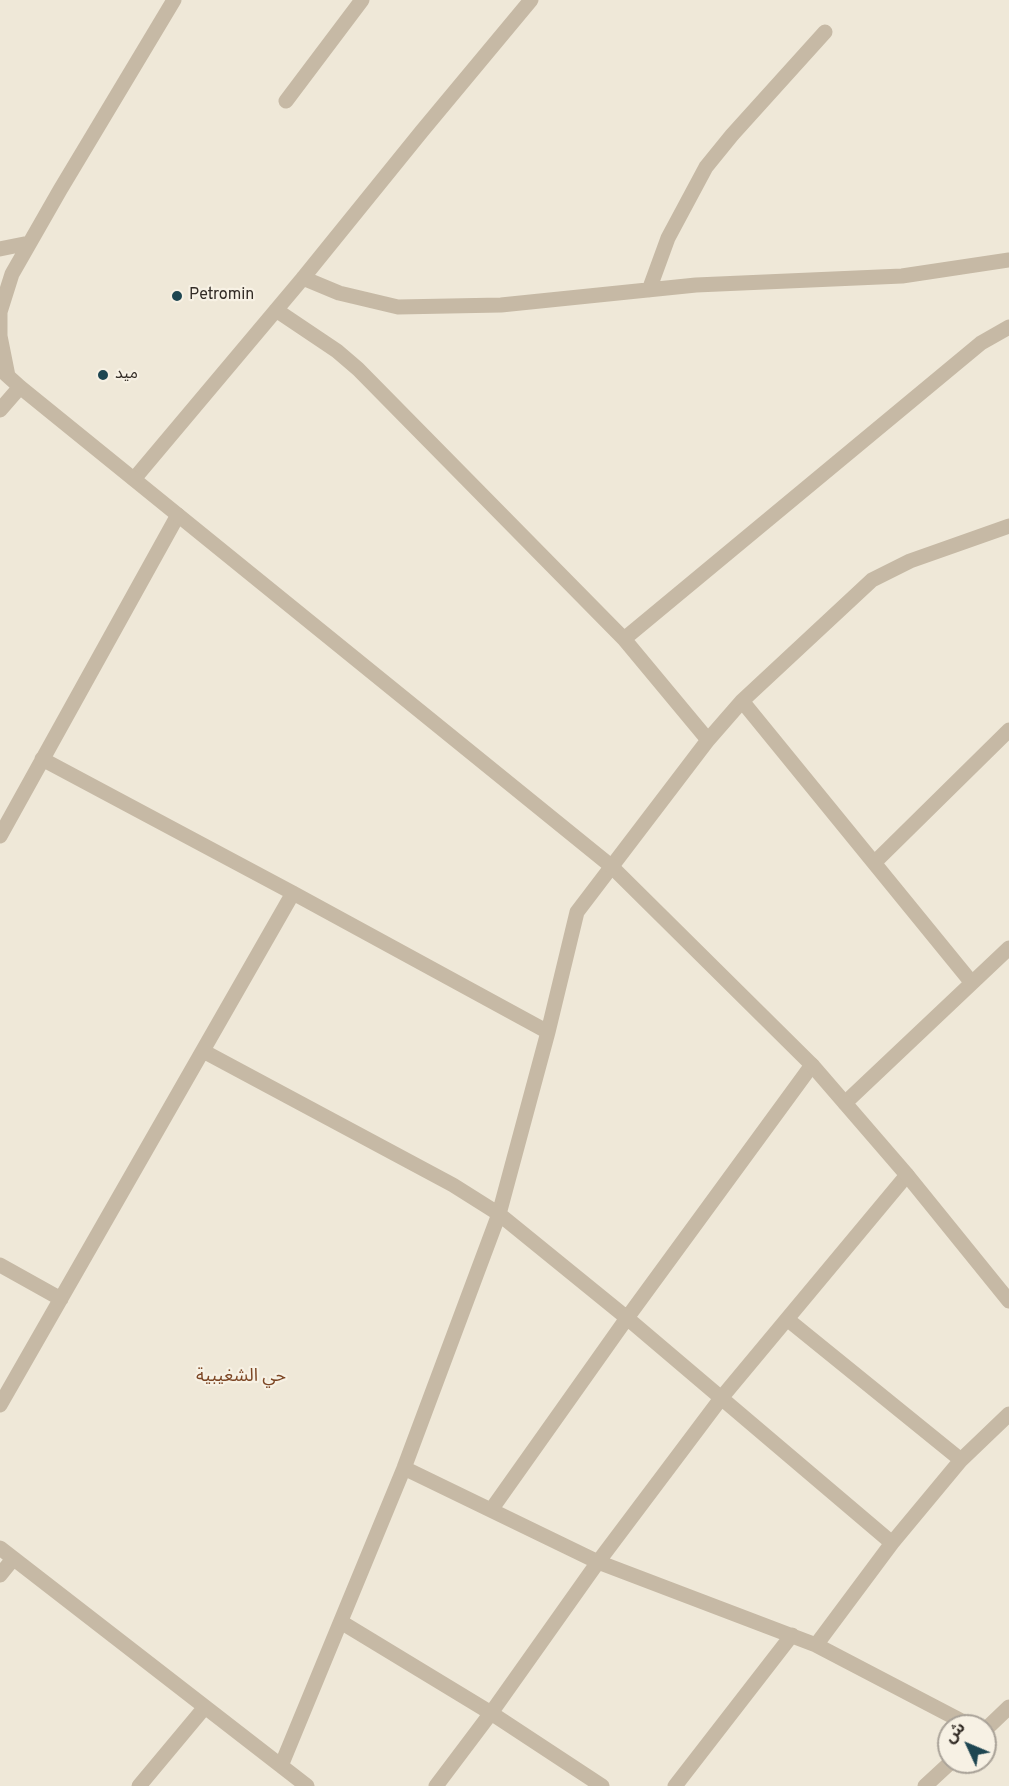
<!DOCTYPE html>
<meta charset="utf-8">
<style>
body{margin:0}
#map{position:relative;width:1009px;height:1786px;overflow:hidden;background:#efe8d8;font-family:Overpass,"Noto Sans Arabic",sans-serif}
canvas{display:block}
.north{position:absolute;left:937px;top:1714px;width:60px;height:60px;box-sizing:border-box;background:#f7f1e4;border:2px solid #a9a298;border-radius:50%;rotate:314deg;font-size:16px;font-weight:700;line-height:24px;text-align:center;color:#332c26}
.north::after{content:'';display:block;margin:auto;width:21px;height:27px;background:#1e4651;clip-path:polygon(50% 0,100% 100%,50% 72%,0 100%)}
</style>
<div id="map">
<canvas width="1009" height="1786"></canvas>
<div class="north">ش</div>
</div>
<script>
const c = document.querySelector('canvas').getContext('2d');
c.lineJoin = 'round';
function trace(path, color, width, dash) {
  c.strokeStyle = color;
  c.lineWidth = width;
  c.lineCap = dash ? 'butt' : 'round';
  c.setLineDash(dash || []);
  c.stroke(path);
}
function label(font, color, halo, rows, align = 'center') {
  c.font = font + ' Overpass,"Noto Sans Arabic",sans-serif';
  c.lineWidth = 4.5;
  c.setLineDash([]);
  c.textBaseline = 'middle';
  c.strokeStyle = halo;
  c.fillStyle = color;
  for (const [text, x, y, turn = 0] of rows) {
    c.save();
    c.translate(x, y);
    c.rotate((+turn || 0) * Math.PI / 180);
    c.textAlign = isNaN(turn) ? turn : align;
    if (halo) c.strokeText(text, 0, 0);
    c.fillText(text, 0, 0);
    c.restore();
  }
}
trace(new Path2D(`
 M 286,101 L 362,0
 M 303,278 L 339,293 L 398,307 L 501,305 L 696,285 L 902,276 L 1009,260
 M 649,290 L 668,238 L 706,167 L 732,135 L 825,32
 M 276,310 L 337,351 L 358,369 L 624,639 L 708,740
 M 134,479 L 303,278 L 422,131 L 531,0
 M 624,639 L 981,343 L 1009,327
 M 742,701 L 972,983
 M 42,759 L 293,893 L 548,1032
 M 0,836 L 178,515
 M 874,863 L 1009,730
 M 203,1051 L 453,1185 L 499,1214 L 627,1318 L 892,1543
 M 845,1103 L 1009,948
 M 0,1265 L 61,1299
 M 787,1319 L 961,1460
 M 0,1405 L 293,893
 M 404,1468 L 598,1562 L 816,1645 L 971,1726
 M 491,1510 L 627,1318 L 812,1065
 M 0,1548 L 307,1786
 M 0,1575 L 13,1559
 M 341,1622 L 491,1713 L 602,1786
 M 816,1645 L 892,1543 L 961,1460 L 1009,1414
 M 281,1766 L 404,1468 L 499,1214 L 548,1032 L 577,912 L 708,740 L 742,701 L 872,580 L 910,561 L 1009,526
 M 139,1786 L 205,1707
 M 436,1786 L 491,1713 L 598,1562 L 722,1397 L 907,1175
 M 675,1786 L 792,1635`), '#c6b9a5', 15);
trace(new Path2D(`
 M 0,249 L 29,243
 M 0,369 L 20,387 L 611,866 L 812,1065 L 907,1175 L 1009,1301
 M 8,376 L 0,336 L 0,312 L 12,274 L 60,190 L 174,0
 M 0,410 L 20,387
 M 985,1730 L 1009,1707
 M 925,1786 L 951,1762`), '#c6b9a5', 15);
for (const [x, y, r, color] of [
 [177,296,6,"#1e4651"],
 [103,375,6,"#1e4651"]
]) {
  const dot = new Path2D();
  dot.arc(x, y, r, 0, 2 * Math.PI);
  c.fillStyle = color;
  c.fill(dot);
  trace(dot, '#f7f1e4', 2);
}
label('16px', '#332c26', '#f7f1e4', [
 ["Petromin",189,296],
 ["ميد",115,375]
], 'left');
label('18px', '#7c4624', '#f7f1e4', [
 ["حي الشغيبية",241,1377]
]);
</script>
